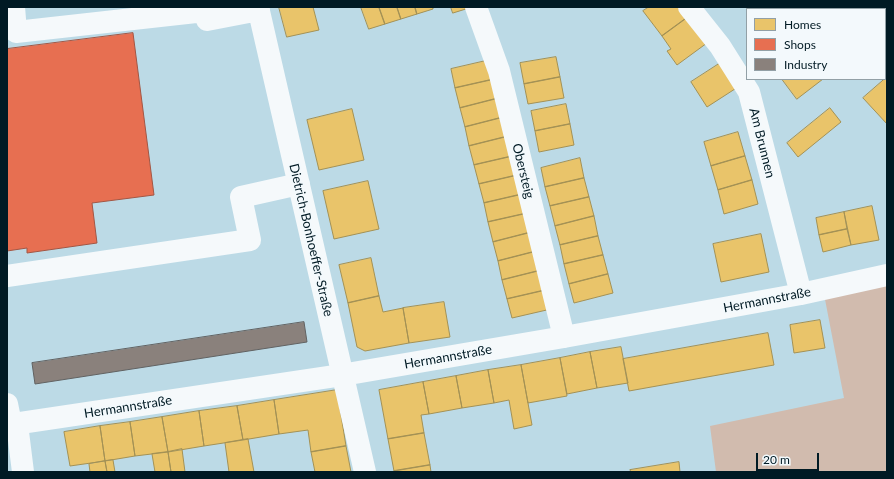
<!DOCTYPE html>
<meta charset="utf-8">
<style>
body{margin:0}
#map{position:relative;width:894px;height:479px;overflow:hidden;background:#bcdae6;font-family:Lato,sans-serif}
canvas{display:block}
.frame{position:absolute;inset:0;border:8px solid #001a24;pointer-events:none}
.legend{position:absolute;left:746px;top:8px;width:140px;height:72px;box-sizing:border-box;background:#f3f9fc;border:1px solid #92a0a6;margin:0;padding:5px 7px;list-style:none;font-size:12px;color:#001a24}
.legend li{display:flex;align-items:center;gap:8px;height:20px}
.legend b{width:20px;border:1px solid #92a0a6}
.scale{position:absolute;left:756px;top:453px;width:63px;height:18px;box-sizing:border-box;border:2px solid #001a24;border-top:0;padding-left:5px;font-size:12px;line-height:14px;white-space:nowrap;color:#001a24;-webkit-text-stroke:3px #f3f9fc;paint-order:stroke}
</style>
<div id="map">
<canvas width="894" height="479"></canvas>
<div class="frame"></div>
<ul class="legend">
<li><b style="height:11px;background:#e9c46a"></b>Homes</li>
<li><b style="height:11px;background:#e76f51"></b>Shops</li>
<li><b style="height:11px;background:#8a817c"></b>Industry</li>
</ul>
<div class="scale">20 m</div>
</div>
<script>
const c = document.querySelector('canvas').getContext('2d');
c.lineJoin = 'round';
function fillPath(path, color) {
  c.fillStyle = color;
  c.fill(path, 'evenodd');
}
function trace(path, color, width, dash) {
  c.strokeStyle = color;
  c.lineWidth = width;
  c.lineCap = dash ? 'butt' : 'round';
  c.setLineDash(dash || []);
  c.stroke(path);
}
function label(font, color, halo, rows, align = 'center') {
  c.font = font + ' Lato,sans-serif';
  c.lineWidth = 4;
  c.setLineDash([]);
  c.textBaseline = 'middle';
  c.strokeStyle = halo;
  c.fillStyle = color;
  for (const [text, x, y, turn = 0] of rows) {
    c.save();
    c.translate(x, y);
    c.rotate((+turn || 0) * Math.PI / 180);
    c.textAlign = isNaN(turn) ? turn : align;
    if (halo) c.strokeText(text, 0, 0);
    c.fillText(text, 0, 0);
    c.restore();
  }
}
fillPath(new Path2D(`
 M 887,275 L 887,472 L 716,472 L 710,426 L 844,398 L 823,289 Z`), '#d1bbae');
const homes = new Path2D(`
 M 279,7 L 313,7 L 319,30 L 287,37 Z
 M 361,7 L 379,7 L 385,24 L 369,29 Z
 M 379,7 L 397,7 L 401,19 L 385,24 Z
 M 397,7 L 415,7 L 417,14 L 401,19 Z
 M 415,7 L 433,7 L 433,9 L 417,14 Z
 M 451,7 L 469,7 L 469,8 L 453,13 Z
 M 649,7 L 680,7 L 688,17 L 662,36 L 643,11 Z
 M 688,17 L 707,43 L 677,65 L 667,51 L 671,49 L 662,36 Z
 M 556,57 L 560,77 L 524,84 L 520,63 Z
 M 490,60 L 495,79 L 455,88 L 451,69 Z
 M 722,62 L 738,87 L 707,107 L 691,82 Z
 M 560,77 L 564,98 L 528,104 L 524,84 Z
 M 887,77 L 887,124 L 863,98 Z
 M 495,79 L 499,98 L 460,108 L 455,88 Z
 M 782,79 L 823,79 L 797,99 Z
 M 499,98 L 504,117 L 465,127 L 460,108 Z
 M 566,104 L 570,124 L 535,131 L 531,111 Z
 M 830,108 L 841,122 L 798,157 L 787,143 Z
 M 352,109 L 364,160 L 319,170 L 307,120 Z
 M 504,117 L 509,136 L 469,146 L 465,127 Z
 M 570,124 L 574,145 L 539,152 L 535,131 Z
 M 738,132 L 745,156 L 711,166 L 704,142 Z
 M 509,136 L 513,156 L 474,165 L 469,146 Z
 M 513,156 L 518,175 L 479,184 L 474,165 Z
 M 745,156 L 752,180 L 718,190 L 711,166 Z
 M 580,158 L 584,178 L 545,187 L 541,168 Z
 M 518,175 L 523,194 L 484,203 L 479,184 Z
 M 584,178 L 589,197 L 550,206 L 545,187 Z
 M 752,180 L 758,204 L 724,214 L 718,190 Z
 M 368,181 L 379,229 L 334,239 L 323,191 Z
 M 523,194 L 528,213 L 488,222 L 484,203 Z
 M 589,197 L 594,216 L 555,226 L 550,206 Z
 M 872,206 L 879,240 L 851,245 L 844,212 Z
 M 844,212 L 847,229 L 819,235 L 816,218 Z
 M 528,213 L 532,232 L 493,242 L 488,222 Z
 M 594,216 L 598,236 L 560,245 L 555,226 Z
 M 847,229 L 851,245 L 823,252 L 819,235 Z
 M 532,232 L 537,251 L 498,261 L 493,242 Z
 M 761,234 L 769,272 L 721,282 L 713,244 Z
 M 598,236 L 603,255 L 564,264 L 560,245 Z
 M 537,251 L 542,270 L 502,280 L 498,261 Z
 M 603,255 L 608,274 L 569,284 L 564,264 Z
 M 371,258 L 379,296 L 348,303 L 339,265 Z
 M 542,270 L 546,290 L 507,299 L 502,280 Z
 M 608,274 L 613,293 L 574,303 L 569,284 Z
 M 546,290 L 551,309 L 512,318 L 507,299 Z
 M 379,296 L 383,312 L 403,308 L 409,343 L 365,351 L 357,347 L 348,303 Z
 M 444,302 L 450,337 L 409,343 L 403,308 Z
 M 820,320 L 825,348 L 794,353 L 790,325 Z
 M 768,333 L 774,365 L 629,391 L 623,359 Z
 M 621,347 L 628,383 L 597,388 L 590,352 Z
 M 590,352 L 597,388 L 567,394 L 560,358 Z
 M 560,358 L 567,396 L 528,403 L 521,365 Z
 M 521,365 L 532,425 L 514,429 L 509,400 L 494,403 L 488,370 Z
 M 488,370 L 494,403 L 462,408 L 456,376 Z
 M 456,376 L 462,408 L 429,414 L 423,382 Z
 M 423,382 L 429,414 L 421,415 L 424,433 L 388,439 L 379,390 Z
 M 337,390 L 346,446 L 311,452 L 308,430 L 279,434 L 274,400 Z
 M 274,400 L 279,434 L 243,440 L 237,406 Z
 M 237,406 L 243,440 L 204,446 L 199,411 Z
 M 199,411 L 204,446 L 168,452 L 162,417 Z
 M 162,417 L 168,452 L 135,456 L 130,422 Z
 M 130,422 L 135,456 L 105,461 L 100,426 Z
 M 100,426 L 105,461 L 70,466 L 64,432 Z
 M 424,433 L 430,465 L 394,471 L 388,439 Z
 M 248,439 L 254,472 L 229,472 L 225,443 Z
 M 346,446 L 351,472 L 315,472 L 311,452 Z
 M 182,449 L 185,472 L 171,472 L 168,452 Z
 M 168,452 L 171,472 L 155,472 L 152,454 Z
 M 113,460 L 115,472 L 107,472 L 105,461 Z
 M 105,461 L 107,472 L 90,472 L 89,464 Z
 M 679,462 L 680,472 L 631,472 L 630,470 Z
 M 430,465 L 431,472 L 394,472 L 394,471 Z`);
fillPath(homes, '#e9c46a');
trace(homes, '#a39155', 1);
const shops = new Path2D(`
 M 133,33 L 154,195 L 92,203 L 97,243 L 27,253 L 27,248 L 7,251 L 7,49 Z`);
fillPath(shops, '#e76f51');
trace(shops, '#a25644', 1);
const industry = new Path2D(`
 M 304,322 L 307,342 L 35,384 L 32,363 Z`);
fillPath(industry, '#8a817c');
trace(industry, '#616262', 1);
trace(new Path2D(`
 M 14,7 L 16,32 L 205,11 L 207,20 L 259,10
 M 258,7 L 365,472
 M 476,7 L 499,71 L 564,337
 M 689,7 L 720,46 L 749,92 L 801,294
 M 7,276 L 250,240 L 241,197 L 299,184
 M 7,404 L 11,424
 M 17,424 L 23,472
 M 7,425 L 342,375 L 564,337 L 801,294 L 887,275`), '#f5f9fb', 22);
label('13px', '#001a24', '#f3f9fc', [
 ["Am Brunnen",762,143,76],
 ["Obersteig",523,171,76],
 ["Dietrich-Bonhoeffer-Straße",311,240,77],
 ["Hermannstraße",767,300,-11],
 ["Hermannstraße",448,357,-10],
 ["Hermannstraße",128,407,-9]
]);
</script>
